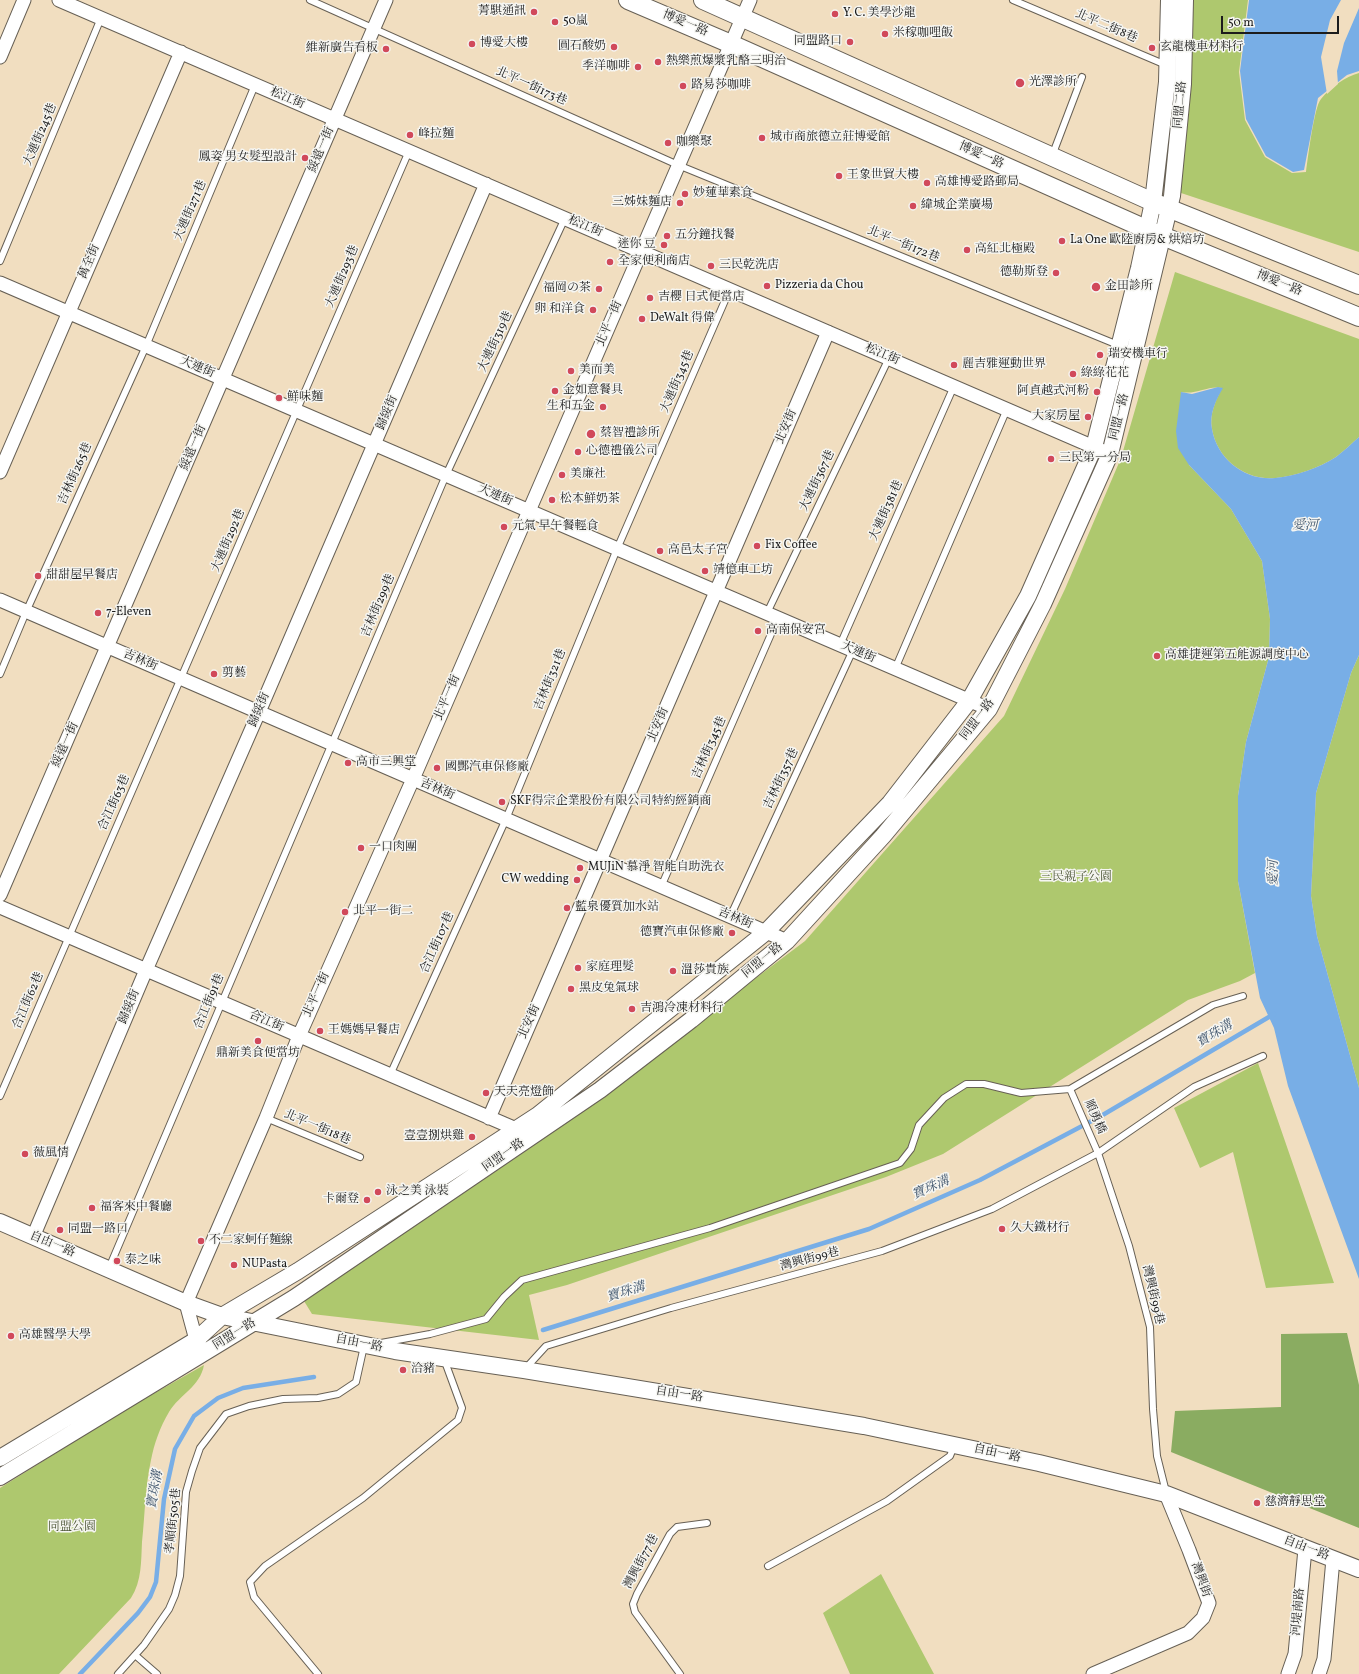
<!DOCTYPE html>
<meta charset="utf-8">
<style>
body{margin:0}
#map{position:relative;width:1359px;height:1674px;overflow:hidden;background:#f1dec0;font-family:Vollkorn,serif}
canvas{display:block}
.scale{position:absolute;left:1221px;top:16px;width:118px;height:18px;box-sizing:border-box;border:2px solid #1c1c1c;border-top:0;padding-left:5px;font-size:12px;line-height:14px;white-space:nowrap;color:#1c1c1c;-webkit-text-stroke:3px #f6f6f2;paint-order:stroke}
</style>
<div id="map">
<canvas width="1359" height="1674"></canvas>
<div class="scale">50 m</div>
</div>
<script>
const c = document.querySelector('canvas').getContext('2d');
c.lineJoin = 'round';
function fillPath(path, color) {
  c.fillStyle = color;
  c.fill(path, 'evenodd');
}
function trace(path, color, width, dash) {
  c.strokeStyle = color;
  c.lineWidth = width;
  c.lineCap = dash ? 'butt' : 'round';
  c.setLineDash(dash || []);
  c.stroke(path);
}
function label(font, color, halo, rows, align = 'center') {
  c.font = font + ' Vollkorn,"Noto Serif TC","Noto Serif JP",serif';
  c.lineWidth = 3;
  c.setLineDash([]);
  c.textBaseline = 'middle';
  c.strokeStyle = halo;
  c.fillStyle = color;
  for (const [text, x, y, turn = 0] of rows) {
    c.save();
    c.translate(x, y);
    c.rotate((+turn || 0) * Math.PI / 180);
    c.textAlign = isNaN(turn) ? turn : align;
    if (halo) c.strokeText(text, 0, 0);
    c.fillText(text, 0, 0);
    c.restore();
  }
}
fillPath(new Path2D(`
 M 1185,0 L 1248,0 L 1239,72 L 1245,120 L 1265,157 L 1292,173 L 1306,172 C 1308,158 1314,107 1321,99 C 1331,87 1345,77 1359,73 L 1359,252 L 1178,192 Z
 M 1175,272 L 1359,339 L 1359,437 C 1351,444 1344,451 1336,457 C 1319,468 1295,476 1276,478 C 1245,481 1217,459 1212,429 C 1209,414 1216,400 1222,388 C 1208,385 1197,395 1181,392 L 1189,465 L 1231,509 L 1262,561 L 1270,619 L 1269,657 L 1246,742 L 1238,796 L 1238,881 L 1255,973 L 1240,981 L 1188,1000 L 943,1154 L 886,1177 L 567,1285 L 529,1295 L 539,1340 L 312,1314 L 304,1301 L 533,1146 L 805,941 L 1004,716 L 1065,589 L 1121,458 Z
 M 1359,655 L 1359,1088 L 1317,936 L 1311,896 L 1316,793 L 1351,673 Z
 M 1258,1063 L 1334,1283 L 1266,1288 L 1233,1152 L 1200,1168 L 1174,1108 Z
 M 204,1365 C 200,1387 180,1394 169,1412 C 160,1427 154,1444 151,1460 C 145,1487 145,1515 142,1542 C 141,1561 142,1581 131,1598 L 59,1674 L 0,1674 L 0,1488 L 123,1411 Z
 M 881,1574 L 934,1674 L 850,1674 L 823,1613 Z`), '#aec86e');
fillPath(new Path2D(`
 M 1347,1333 L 1359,1385 L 1359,1528 L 1171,1452 L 1175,1411 L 1281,1407 L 1281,1334 Z`), '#8aac61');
fillPath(new Path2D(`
 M 1249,0 L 1359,0 L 1359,71 L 1347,75 L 1318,98 L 1304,170 L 1293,172 L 1266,156 L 1246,119 L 1240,71 Z
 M 1218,387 L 1223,388 C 1216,400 1209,414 1212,429 C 1217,459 1245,481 1275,478 C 1295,476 1319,468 1336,457 C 1344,451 1351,444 1359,437 L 1359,655 L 1351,673 L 1316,793 L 1311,896 L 1317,936 L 1359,1088 L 1359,1279 L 1288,1086 L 1274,1028 L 1260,998 L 1238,881 L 1238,796 L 1246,742 L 1269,657 L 1270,619 L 1262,561 L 1231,509 L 1189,465 L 1178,448 L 1176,431 L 1181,392 L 1192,394 Z`), '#78aee6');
fillPath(new Path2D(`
 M 1341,0 L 1359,0 L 1359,8 L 1344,43 L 1337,71 L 1338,84 L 1327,94 L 1321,57 L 1330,20 Z`), '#f1dec0');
trace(new Path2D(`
 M 543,1330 L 869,1229 L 980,1180 L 1101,1116 L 1274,1014
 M 80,1674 L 138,1613 L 150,1597 L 156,1582 L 164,1499 L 175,1449 L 194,1416 L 218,1398 L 243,1388 L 314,1377`), '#78aee6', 4.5);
const service = new Path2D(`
 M 310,0 L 678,165 L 1118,345
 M 1013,0 L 1166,65
 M 1052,156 L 1082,77
 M 0,261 L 101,18
 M 767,613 L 889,358
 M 840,645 L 954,386
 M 895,669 L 1007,409
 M 0,674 L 26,612 L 146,346 L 255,85
 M 661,887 L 778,618
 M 730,917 L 853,650
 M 390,1075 L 506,819 L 617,549 L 730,289
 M 1070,1089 L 1098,1153 L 1129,1246 L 1150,1327 L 1153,1409 L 1157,1456 L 1166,1492
 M 0,1096 L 409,151
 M 266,1118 L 360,1157
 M 109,1268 L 446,475 L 565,218
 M 381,1343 L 430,1334 L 486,1319 L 504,1297 L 522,1280 L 710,1228 L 900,1163 L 911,1149 L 919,1125 L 944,1098 L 966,1084 L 984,1084 L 1021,1093 L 1070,1089 L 1213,1005 L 1243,996
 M 525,1369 L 546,1346 L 671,1308 L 882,1251 L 992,1209 L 1098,1153 L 1194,1087 L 1263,1056
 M 768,1566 L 887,1501 L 950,1456 L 954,1446
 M 135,1655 L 157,1674
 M 118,1674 L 144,1645 L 169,1609 L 175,1595 L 180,1576 L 186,1492 L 192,1471 L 200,1448 L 226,1414 L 249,1406 L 283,1399 L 318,1398 L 338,1394 L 356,1382 L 364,1346
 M 318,1674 L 254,1597 L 250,1582 L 265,1566 L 363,1498 L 458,1420 L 462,1408 L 444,1359
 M 680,1674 L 635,1612 L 633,1604 L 637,1594 L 670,1534 L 677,1527 L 707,1523`);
const minor = new Path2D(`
 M 59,0 L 1103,451
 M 0,57 L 24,0
 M 0,283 L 989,709
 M 0,472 L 181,52
 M 0,600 L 787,941
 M 0,895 L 386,0
 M 0,907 L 523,1132
 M 489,1118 L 828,332
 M 33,1237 L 146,970 L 259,712 L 486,184
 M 201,1347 L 196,1340 L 186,1303 L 266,1118 L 299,1036 L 413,779 L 750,0
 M 1093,1674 L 1188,1633 L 1203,1618 L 1209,1603 L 1189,1550 L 1166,1494
 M 1288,1674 L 1295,1654 L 1305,1549
 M 1319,1674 L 1324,1659 L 1333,1559`);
const tertiary = new Path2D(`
 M 0,1222 L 186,1303 L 222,1316 L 395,1351 L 524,1370 L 864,1426 L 1039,1463 L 1166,1494 L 1359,1569
 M 0,1458 L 196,1340 L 222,1316 L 298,1271 L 538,1115 L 766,932 L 890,803 L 969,701 L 1028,596 L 1094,447 L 1139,268 L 1153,202 L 1167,82 L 1169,0
 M 0,1477 L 294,1298 L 600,1090 L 691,1020 L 787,941 L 883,836 L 989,709 L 1043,604 L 1110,454 L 1172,196 L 1183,84 L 1185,0`);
const secondary = new Path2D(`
 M 628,0 L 731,44 L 1148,230 L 1359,317
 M 703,0 L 1153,202 L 1359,285`);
trace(service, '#676055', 8);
trace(minor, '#676055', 15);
trace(tertiary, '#676055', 18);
trace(secondary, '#676055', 20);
trace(service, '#fff', 6);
trace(minor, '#fff', 13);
trace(tertiary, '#fff', 16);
trace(secondary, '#fff', 18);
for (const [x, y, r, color] of [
 [534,12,4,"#d1495b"],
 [835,14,4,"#d1495b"],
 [555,22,4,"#d1495b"],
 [885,34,4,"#d1495b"],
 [850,42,4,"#d1495b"],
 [472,44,4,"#d1495b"],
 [614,47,4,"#d1495b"],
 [1152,48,4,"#d1495b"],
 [386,49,4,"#d1495b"],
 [658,62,4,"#d1495b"],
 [638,67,4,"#d1495b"],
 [1020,83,5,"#d1495b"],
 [683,86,4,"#d1495b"],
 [410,135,4,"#d1495b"],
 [762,138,4,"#d1495b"],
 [668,143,4,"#d1495b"],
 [305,158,4,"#d1495b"],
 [839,176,4,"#d1495b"],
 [927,183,4,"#d1495b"],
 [685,194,4,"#d1495b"],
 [680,203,4,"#d1495b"],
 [913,206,4,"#d1495b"],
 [667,236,4,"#d1495b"],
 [1062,241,4,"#d1495b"],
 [664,245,4,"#d1495b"],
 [967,250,4,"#d1495b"],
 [610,262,4,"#d1495b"],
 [711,266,4,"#d1495b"],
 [1056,273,4,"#d1495b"],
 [767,286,4,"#d1495b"],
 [1096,287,5,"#d1495b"],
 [599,289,4,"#d1495b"],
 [650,298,4,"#d1495b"],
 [593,310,4,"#d1495b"],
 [642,319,4,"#d1495b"],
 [1100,355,4,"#d1495b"],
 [954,365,4,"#d1495b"],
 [571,371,4,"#d1495b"],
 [1073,374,4,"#d1495b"],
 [555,391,4,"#d1495b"],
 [1097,392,4,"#d1495b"],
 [279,398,4,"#d1495b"],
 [603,407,4,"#d1495b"],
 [1088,417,4,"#d1495b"],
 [591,434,5,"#d1495b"],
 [578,452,4,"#d1495b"],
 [1051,459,4,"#d1495b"],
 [562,475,4,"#d1495b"],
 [552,500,4,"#d1495b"],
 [504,527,4,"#d1495b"],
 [757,546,4,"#d1495b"],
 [660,551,4,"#d1495b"],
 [705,571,4,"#d1495b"],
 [38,576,4,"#d1495b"],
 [98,613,4,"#d1495b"],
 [758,631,4,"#d1495b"],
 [1157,656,4,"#d1495b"],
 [214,674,4,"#d1495b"],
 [348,763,4,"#d1495b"],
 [437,768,4,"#d1495b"],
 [502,802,4,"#d1495b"],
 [361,848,4,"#d1495b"],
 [580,868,4,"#d1495b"],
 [577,880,4,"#d1495b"],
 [567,908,4,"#d1495b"],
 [345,912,4,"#d1495b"],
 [732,933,4,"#d1495b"],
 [578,968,4,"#d1495b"],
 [673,971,4,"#d1495b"],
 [571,989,4,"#d1495b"],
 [632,1009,4,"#d1495b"],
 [320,1031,4,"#d1495b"],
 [258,1041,4,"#d1495b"],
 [486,1093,4,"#d1495b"],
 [472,1137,4,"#d1495b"],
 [25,1154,4,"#d1495b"],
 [378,1192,4,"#d1495b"],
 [367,1200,4,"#d1495b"],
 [92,1208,4,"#d1495b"],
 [1002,1229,4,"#d1495b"],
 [60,1230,4,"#d1495b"],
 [201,1241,4,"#d1495b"],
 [117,1261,4,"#d1495b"],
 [234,1265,4,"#d1495b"],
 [11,1336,4,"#d1495b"],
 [403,1370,4,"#d1495b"],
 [1257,1503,4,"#d1495b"]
]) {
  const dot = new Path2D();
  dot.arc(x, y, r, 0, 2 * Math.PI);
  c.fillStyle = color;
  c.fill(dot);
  trace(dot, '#f6f6f2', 1.5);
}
label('12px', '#1c1c1c', '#f6f6f2', [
 ["菁騏通訊",526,12,"right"],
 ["Y. C. 美學沙龍",843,14],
 ["50嵐",563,22],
 ["米稼咖哩飯",893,34],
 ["同盟路口",842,42,"right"],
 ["博愛大樓",480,44],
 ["圓石酸奶",606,47,"right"],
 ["玄龍機車材料行",1160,48],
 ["維新廣告看板",378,49,"right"],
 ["熱樂煎爆漿乳酪三明治",666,62],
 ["季洋咖啡",630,67,"right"],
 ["光澤診所",1029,83],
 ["路易莎咖啡",691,86],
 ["峰拉麵",418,135],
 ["城市商旅德立莊博愛館",770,138],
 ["咖樂聚",676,143],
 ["鳳姿 男女髮型設計",297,158,"right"],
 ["王象世貿大樓",847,176],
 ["高雄博愛路郵局",935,183],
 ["妙蓮華素食",693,194],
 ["三姊妹麵店",672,203,"right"],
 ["緯城企業廣場",921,206],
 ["五分鐘找餐",675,236],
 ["La One 歐陸廚房& 烘焙坊",1070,241],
 ["迷你 豆",656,245,"right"],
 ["高紅北極殿",975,250],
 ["全家便利商店",618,262],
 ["三民乾洗店",719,266],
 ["德勒斯登",1048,273,"right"],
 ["Pizzeria da Chou",775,286],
 ["金田診所",1105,287],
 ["福岡の茶",591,289,"right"],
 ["吉櫻 日式便當店",658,298],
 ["卵 和洋食",585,310,"right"],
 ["DeWalt 得偉",650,319],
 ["瑞安機車行",1108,355],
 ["麗吉雅運動世界",962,365],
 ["美而美",579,371],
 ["綠綠花花",1081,374],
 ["金如意餐具",563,391],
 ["阿貞越式河粉",1089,392,"right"],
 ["鮮味麵",287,398],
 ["生和五金",595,407,"right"],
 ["大家房屋",1080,417,"right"],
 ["蔡智禮診所",600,434],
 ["心德禮儀公司",586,452],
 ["三民第一分局",1059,459],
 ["美廉社",570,475],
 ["松本鮮奶茶",560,500],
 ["元氣 早午餐輕食",512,527],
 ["Fix Coffee",765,546],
 ["高邑太子宮",668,551],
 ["靖億車工坊",713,571],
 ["甜甜屋早餐店",46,576],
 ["7-Eleven",106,613],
 ["高南保安宮",766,631],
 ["高雄捷運第五能源調度中心",1165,656],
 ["剪藝",222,674],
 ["高市三興堂",356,763],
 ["國酆汽車保修廠",445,768],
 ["SKF得宗企業股份有限公司特約經銷商",510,802],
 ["一口肉團",369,848],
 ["MUJiN 慕淨 智能自助洗衣",588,868],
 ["CW wedding",569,880,"right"],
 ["藍泉優質加水站",575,908],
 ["北平一街二",353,912],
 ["德寶汽車保修廠",724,933,"right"],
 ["家庭理髮",586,968],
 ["溫莎貴族",681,971],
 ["黑皮兔氣球",579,989],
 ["吉鴻冷凍材料行",640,1009],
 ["王媽媽早餐店",328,1031],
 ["鼎新美食便當坊",258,1054,"center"],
 ["天天亮燈飾",494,1093],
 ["壹壹捌烘雞",464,1137,"right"],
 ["薇風情",33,1154],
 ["泳之美 泳裝",386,1192],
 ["卡爾登",359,1200,"right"],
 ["福客來中餐廳",100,1208],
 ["久大鐵材行",1010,1229],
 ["同盟一路口",68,1230],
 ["不二家蚵仔麵線",209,1241],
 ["泰之味",125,1261],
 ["NUPasta",242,1265],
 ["高雄醫學大學",19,1336],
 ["洽豬",411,1370],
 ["慈濟靜思堂",1265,1503]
], 'left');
label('12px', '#1c1c1c', '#f6f6f2', [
 ["博愛一路",685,24,23],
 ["北平二街8巷",1106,27,23],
 ["北平一街173巷",531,87,24],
 ["松江街",287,99,23],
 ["同盟二路",1181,105,-85],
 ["大連街245巷",41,135,-67],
 ["綏遠一街",322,150,-67],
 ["博愛一路",981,156,24],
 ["大連街271巷",191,211,-67],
 ["松江街",585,227,23],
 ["北平一街172巷",903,245,22],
 ["萬全街",90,262,-67],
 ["大連街293巷",343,277,-67],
 ["博愛一路",1279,284,22],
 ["北平一街",610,324,-67],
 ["大連街319巷",496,342,-65],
 ["松江街",882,355,23],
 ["大連街",197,368,23],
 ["大連街345巷",678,382,-67],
 ["歸綏街",388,413,-67],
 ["同盟一路",1120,417,-76],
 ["北安街",787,427,-67],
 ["綏遠一街",194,448,-67],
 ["吉林街265巷",76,474,-66],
 ["大連街367巷",818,481,-65],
 ["大連街",495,496,23],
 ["大連街381巷",887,511,-66],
 ["大連街292巷",229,541,-67],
 ["吉林街299巷",379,606,-67],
 ["大連街",858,653,23],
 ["吉林街",140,661,23],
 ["吉林街321巷",551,680,-68],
 ["北平一街",448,698,-67],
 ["歸綏街",260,710,-67],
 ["同盟一路",978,720,-53],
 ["北安街",659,725,-67],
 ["綏遠一街",66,745,-66],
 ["吉林街345巷",710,748,-66],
 ["吉林街357巷",782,779,-65],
 ["吉林街",437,790,23],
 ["合江街63巷",115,803,-66],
 ["吉林街",735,919,23],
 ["合江街107巷",438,943,-66],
 ["同盟一路",763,961,-39],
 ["北平一街",317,995,-66],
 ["合江街62巷",29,1001,-67],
 ["合江街91巷",210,1002,-67],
 ["歸綏街",130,1007,-67],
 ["合江街",266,1022,23],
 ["北安街",530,1022,-66],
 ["順勇橋",1094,1117,66],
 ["北平一街18巷",317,1128,23],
 ["同盟一路",504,1156,-35],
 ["自由一路",52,1245,23],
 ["灣興街99巷",810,1260,-15],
 ["灣興街99巷",1152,1295,77],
 ["同盟一路",235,1335,-32],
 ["自由一路",359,1344,11],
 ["自由一路",679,1395,9],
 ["自由一路",997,1454,12],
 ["孝順街505巷",174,1521,-84],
 ["自由一路",1306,1549,21],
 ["灣興街77巷",642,1562,-62],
 ["灣興街",1200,1580,70],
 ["河堤南路",1299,1612,-85]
]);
label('12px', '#4f5839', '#f6f6f2', [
 ["三民親子公園",1076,878],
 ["同盟公園",72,1528]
]);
label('italic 13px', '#41566d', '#f6f6f2', [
 ["愛河",1305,527],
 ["愛河",1275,873,-90],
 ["寶珠溝",1215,1035,-31],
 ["寶珠溝",931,1189,-24],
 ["寶珠溝",626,1293,-17],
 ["寶珠溝",156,1490,-80]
]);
</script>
